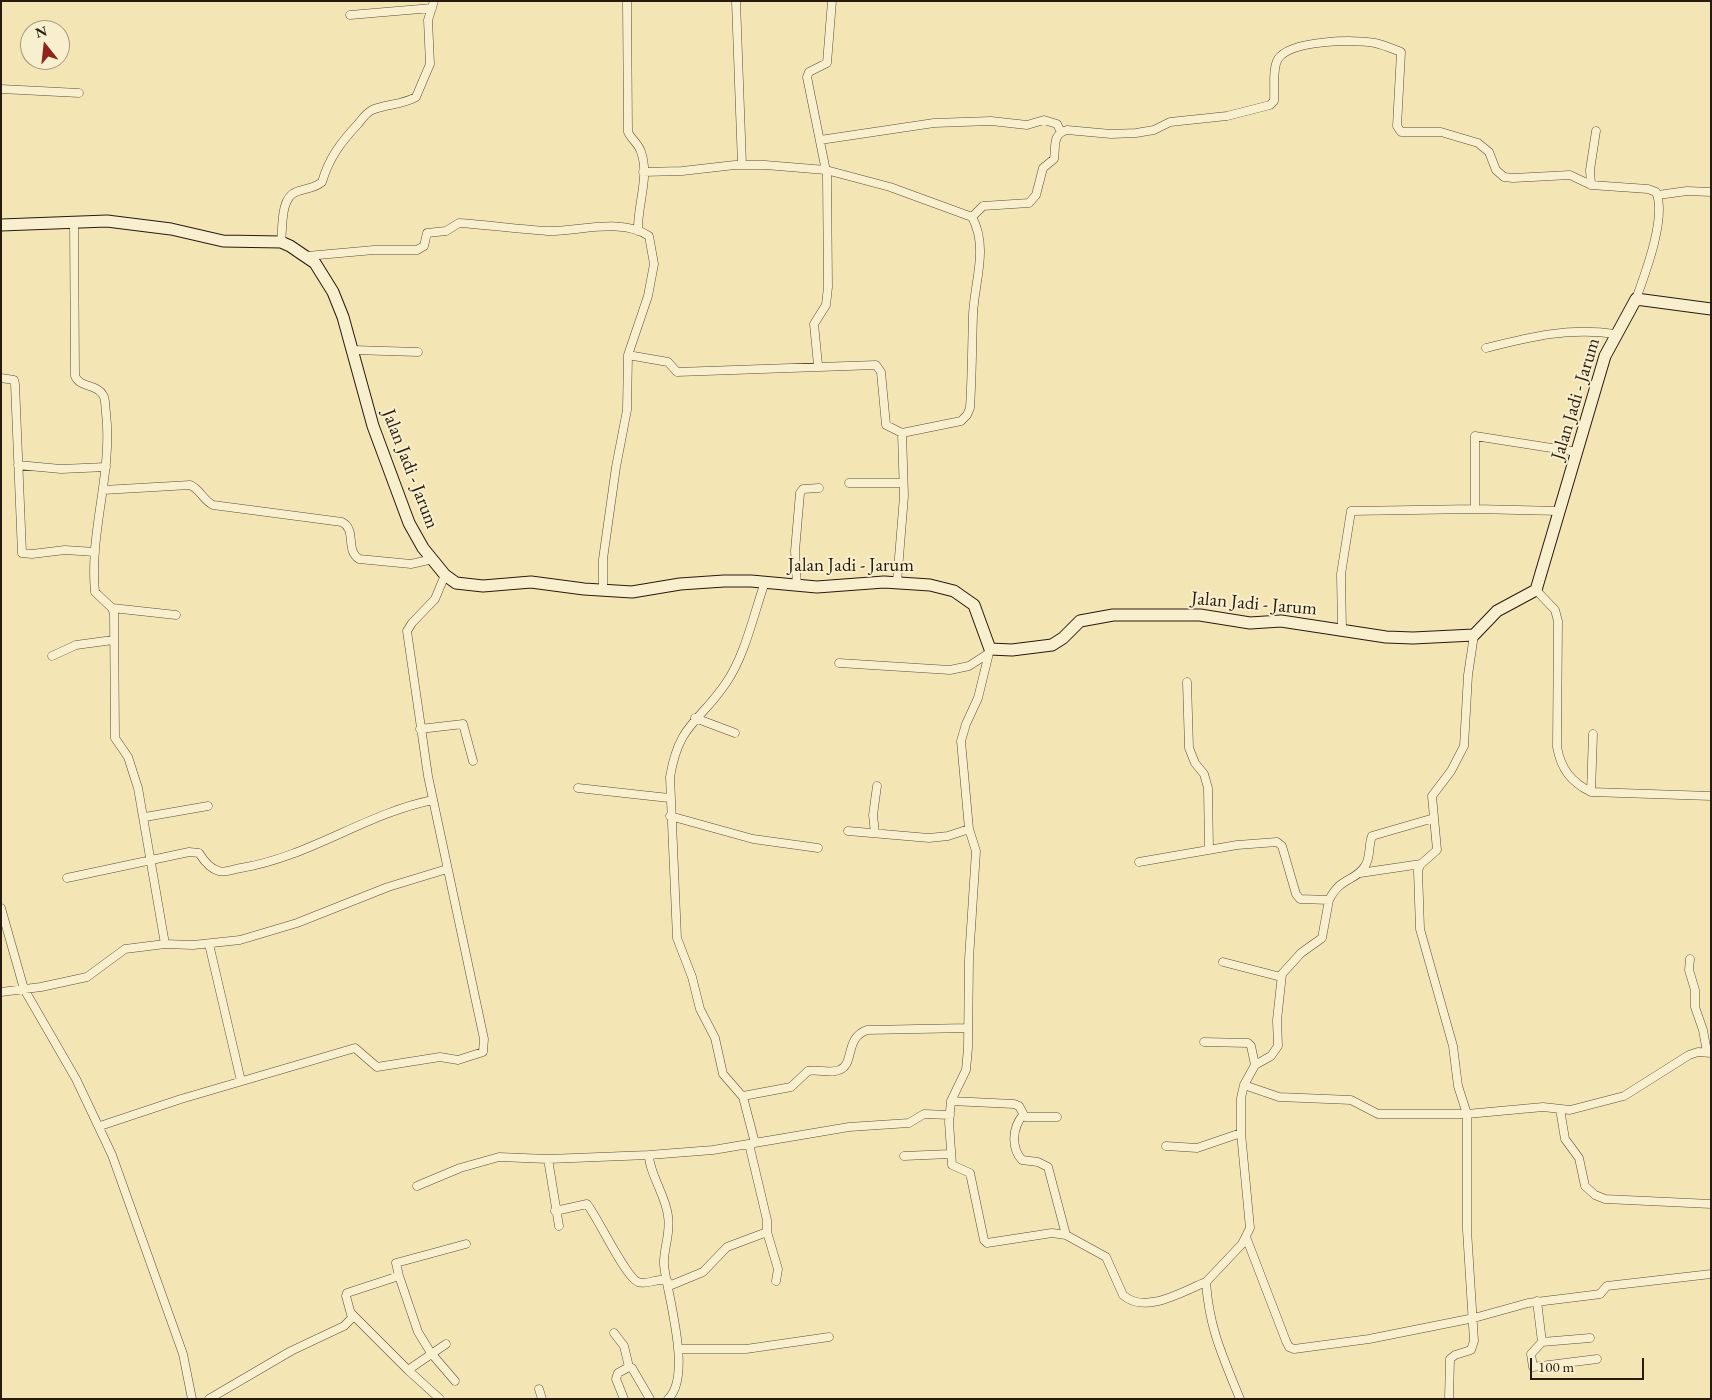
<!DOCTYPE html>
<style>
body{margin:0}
#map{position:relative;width:1712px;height:1400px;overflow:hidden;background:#f3e6b4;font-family:"EB Garamond",serif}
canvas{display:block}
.frame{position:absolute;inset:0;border:2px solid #271a10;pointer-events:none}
.north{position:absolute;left:20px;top:20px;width:50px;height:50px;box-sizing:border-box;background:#f7efce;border:1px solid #a49a82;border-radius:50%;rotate:344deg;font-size:14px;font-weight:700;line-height:20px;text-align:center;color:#271a10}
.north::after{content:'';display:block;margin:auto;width:18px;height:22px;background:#8f2418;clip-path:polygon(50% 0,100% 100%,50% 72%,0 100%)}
.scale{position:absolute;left:1530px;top:1358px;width:114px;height:22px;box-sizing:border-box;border:2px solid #271a10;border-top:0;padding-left:6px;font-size:15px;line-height:18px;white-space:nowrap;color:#271a10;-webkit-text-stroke:4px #f7efce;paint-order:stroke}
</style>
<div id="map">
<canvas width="1712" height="1400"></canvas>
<div class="frame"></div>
<div class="north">N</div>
<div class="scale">100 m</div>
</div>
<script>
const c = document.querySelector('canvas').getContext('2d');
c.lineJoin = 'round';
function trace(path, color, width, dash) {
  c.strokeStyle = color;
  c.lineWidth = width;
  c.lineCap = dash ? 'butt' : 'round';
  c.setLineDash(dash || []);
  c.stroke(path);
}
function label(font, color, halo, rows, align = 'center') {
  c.font = font + ' "EB Garamond",serif';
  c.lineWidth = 4;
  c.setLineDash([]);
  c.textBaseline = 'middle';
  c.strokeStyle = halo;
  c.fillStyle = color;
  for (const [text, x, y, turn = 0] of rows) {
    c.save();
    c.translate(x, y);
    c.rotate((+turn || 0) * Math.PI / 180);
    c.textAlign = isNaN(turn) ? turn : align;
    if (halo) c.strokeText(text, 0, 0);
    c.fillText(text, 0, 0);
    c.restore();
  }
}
const street = new Path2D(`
 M 627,1 L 628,132 C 631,139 639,144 641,152 C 650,176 637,206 638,231
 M 736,1 L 742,165
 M 350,15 L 432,8
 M 1,89 L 79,93
 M 820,140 L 934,123 L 991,121 L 1027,125 L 1044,120 L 1057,124 L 1061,132
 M 643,172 L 682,171 L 735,165 L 765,165 L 826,170 L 890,187 L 972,217 C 989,248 974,283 973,315 C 972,346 972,377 970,408 L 967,415 L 961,421 L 902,433 L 904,496 L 897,582
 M 1591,185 L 1590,170 L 1596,131
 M 1658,195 L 1687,191 L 1711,192
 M 972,217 L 983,206 L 1029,203 L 1036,195 L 1043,168 L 1054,159 C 1056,146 1052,134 1067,130 L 1111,134 L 1136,133 L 1154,130 L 1170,122 L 1227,116 L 1270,105 L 1274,101 C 1275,89 1272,69 1278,59 C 1290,40 1356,39 1375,43 C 1384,45 1393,49 1401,52 L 1397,126 L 1401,132 L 1441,132 L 1478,143 L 1489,152 L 1496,170 L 1504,177 L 1513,178 L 1570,175 L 1591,185 L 1648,189 L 1656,192 C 1667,217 1645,274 1636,299
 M 281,242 C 283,228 280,198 296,192 C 305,188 314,189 322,182 C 329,158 341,142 358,124 C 362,119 366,113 372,110 C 386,104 402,105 416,97 L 430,64 L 428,20 L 434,1
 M 307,256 L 374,250 L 417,250 L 424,246 L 427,233 L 446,231 L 459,223 C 488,225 517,229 547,231 C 578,232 621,217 649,236 L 654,264 L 648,296 L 628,355 L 627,410 L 616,467 L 603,559 L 603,591
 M 1486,348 C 1530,337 1569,327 1615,334
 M 353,350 L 418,352
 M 628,355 L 668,362 L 677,372 L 876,365 L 881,372 L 886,425 L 902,433
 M 818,365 L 814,324 L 826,305 L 828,287 L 827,176 L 807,77 L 809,72 L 827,63 L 832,1
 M 1,378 L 14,380 L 15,384 L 22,553 L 32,554 L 65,550 L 95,552
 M 18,465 L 61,469 L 106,467
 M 849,483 L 903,483
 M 103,490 L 190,485 C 200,489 203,500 213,505 L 342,522 C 357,530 345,550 359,559 L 411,564 L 433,559
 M 1475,509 L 1475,436 L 1577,452
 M 797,586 L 795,551 L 800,493 L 803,489 L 819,488
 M 1536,590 L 1555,610 L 1558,621 L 1557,747 C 1561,769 1571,782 1591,792 L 1711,796
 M 112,608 L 176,615
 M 1342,630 L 1341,574 L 1351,511 L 1475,509 L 1560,511
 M 990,649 L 978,698 L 966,724 L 961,741 L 969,829 L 976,851 L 969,959 L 968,1048 L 966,1070 L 951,1101 L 949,1122 L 952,1165 L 970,1173 L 984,1240 L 987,1243 L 1052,1233 L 1066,1235 L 1106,1257 L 1123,1295 C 1145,1315 1183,1291 1206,1282 C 1209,1328 1223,1357 1240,1399
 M 52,656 L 76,645 L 113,640
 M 839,663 L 950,670 L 969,666 L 989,653
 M 1187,682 L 1189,748 L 1195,763 L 1204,774 L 1208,788 L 1209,850
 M 695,718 L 735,733
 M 420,729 L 463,724 L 473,761
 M 578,788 L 669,798
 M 1591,792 L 1593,734
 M 670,816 L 753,839 L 818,848
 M 145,817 L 208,806
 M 848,831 L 929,838 L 948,836 L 969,829
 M 875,833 L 873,815 L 877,786
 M 1139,862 L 1237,845 L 1277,842 L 1282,846 L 1296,894 L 1300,899 L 1329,900 L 1322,938 L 1301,953 L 1282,974 L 1277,1020 L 1278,1046 L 1271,1056 L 1255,1065 L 1244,1085 L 1241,1098 L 1241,1133 L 1250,1228 L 1242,1244 L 1206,1282
 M 1360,873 L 1421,864
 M 67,878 L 189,852 L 199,853 C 204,861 210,869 219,871 C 225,873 234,869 241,868 C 309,857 367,813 433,800
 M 1329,900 C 1341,876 1355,882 1365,866 C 1371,857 1368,846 1372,836 L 1434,818
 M 1,908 L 24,989 L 76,1079 L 112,1155 L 183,1354 L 192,1399
 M 165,944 L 193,945 L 240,940 L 297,923 L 388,887 L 447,869
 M 209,944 L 241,1081
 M 1690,959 L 1689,970 L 1695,990 L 1695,1007 L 1703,1030 L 1707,1052
 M 1223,962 L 1281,977
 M 1,992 L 41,987 L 87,977 L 125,949 L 165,944 L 138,788 L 128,757 L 115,738 L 114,613 L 112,608 L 95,592 C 89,532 113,473 106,413 C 105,408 106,399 103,395 C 97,384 80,388 75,376 L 74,222
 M 1204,1042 L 1248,1043 L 1251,1046 L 1255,1065
 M 1244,1085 L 1279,1097 L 1351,1100 L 1378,1114 L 1467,1114 L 1543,1107 L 1570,1110 L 1624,1096 L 1689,1055 L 1698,1052 L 1711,1053
 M 743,1096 L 791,1087 L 808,1071 C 818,1069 830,1074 839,1070 C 855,1065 844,1038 867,1030 L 968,1028
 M 951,1101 L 1014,1104 L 1019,1106 L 1025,1117 L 1057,1117
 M 1560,1109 L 1565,1139 L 1579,1158 L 1585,1186 L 1595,1195 L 1605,1199 L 1711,1204
 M 1023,1115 C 1012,1128 1011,1148 1022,1160 L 1038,1162 L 1048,1167 L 1066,1235
 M 100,1126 L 181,1099 L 355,1048 L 377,1067 L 440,1057 L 458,1060 L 483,1052 L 484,1039 L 428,776 L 407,631 L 412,623 L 435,599 L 445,575
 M 755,1143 L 743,1097 L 723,1074 L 715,1038 L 700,1009 L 692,977 L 677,938 L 670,777 C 679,723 699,723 726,683 C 745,656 754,613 765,582
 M 1166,1146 L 1197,1148 L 1241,1133
 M 904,1156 L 950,1154
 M 417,1186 L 460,1168 L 499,1157 L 548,1159
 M 555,1211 L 587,1204 C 598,1218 626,1278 638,1282 C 648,1286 658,1276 668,1282
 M 559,1226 L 548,1159 L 649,1155
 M 767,1232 L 778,1269 L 776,1281
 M 1246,1237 L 1286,1341 L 1289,1347 L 1294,1349 L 1369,1339 L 1474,1318 L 1528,1303 L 1593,1295 L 1600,1294 L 1607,1286 L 1711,1274
 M 399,1276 L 418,1332 L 431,1353 L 455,1381
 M 669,1286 L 703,1272 L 727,1247 L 767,1232 L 767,1220 L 749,1144
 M 1537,1301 L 1542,1342 L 1590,1338
 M 352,1314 L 408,1370
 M 614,1333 L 624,1346 L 629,1367
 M 1542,1342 L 1531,1354 L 1533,1367 L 1597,1359
 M 678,1349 L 746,1349 L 829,1337
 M 539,1389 L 542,1399
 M 209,1399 L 291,1351 L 344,1326 L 352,1318 L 346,1296 L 347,1293 L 399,1276 L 396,1263 L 466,1244
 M 440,1399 L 408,1370 L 446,1344
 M 624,1399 L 616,1379 L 618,1373 L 629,1367 L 632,1368 L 650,1399
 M 668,1399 C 693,1376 667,1294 664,1265 C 663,1249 671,1234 668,1216 C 666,1196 649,1173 649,1155 L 713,1150 L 849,1127 L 909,1123 L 924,1114 L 950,1115
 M 1449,1399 L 1450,1359 L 1455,1355 L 1471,1350 L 1474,1341 L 1467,1230 L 1467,1114 L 1458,1086 L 1453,1046 L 1420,929 L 1418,871 L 1420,865 L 1437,850 L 1432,796 L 1451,771 L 1464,746 L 1468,675 L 1474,635`);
const secondary = new Path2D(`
 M 1,225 L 107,221 L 171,229 L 223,241 L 281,242 L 290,246 L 315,263 L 333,292 L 343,317 L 373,426 L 409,523 L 423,548 L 445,575 L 456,583 L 483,586 L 531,582 L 584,589 L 632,592 L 680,584 L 724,581 L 751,581 L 817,587 L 884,582 L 930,585 L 954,591 L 974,605 L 990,649 L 1012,650 L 1052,645 L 1063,638 L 1080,621 L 1113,615 L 1200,615 L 1250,623 L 1281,621 L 1386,637 L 1413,638 L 1474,635 L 1497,611 L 1536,590 L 1605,356 L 1636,299 L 1711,309`);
trace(street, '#5a4d39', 9);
trace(secondary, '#271a10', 13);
trace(street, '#f7efce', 8);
trace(secondary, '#f7efce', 11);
label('19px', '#271a10', '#f7efce', [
 ["Jalan Jadi - Jarum",1576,399,-73],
 ["Jalan Jadi - Jarum",410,469,69],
 ["Jalan Jadi - Jarum",851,566],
 ["Jalan Jadi - Jarum",1254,604,5]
]);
</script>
